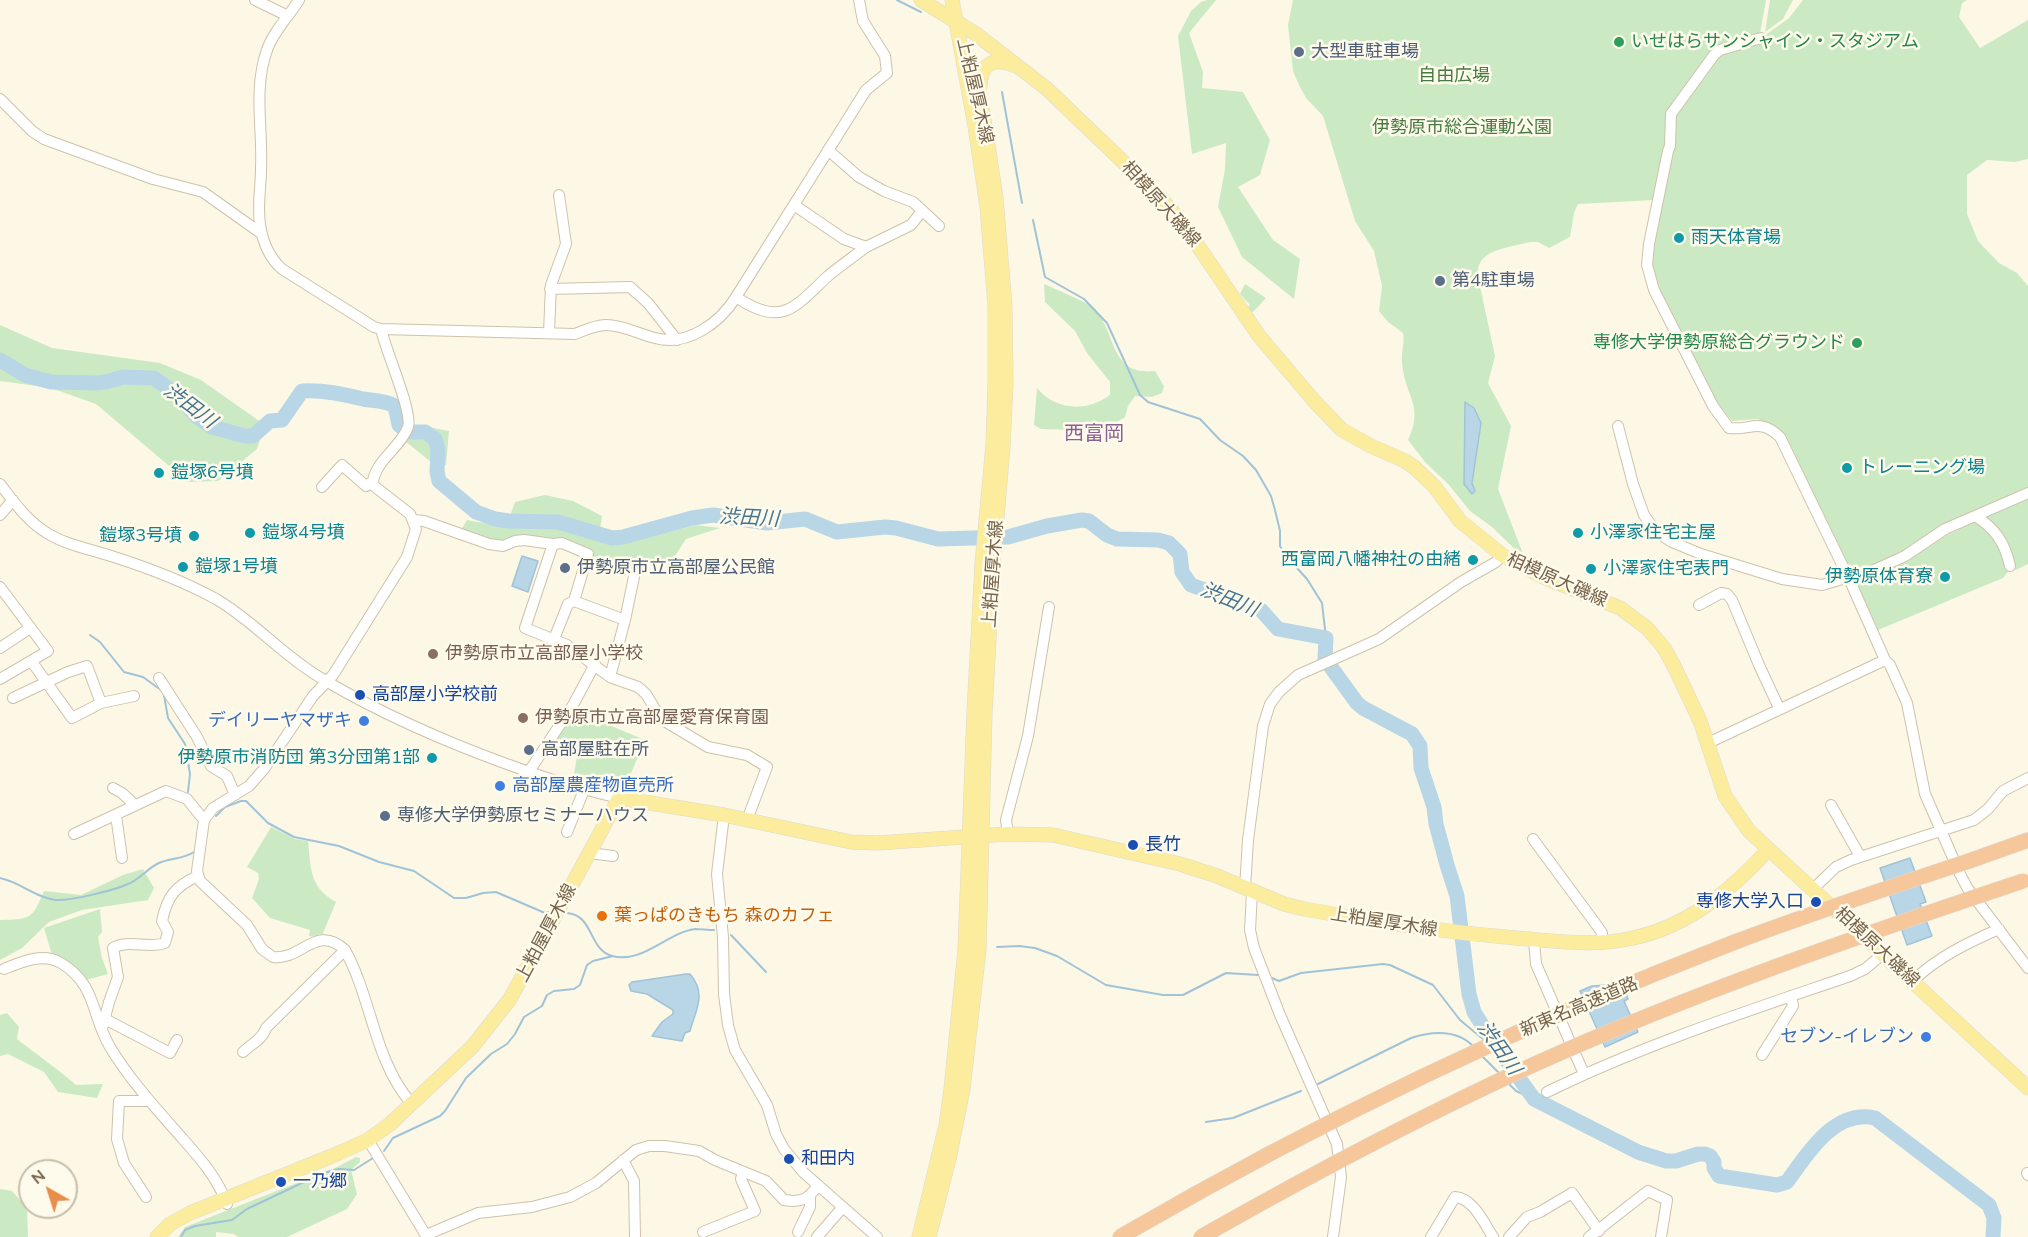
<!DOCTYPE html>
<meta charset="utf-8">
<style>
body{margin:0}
#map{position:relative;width:2028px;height:1237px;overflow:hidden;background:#fcf8e5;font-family:Mulish,sans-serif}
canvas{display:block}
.north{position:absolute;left:18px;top:1159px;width:60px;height:60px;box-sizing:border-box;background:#fffbec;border:2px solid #c8beab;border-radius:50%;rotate:321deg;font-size:16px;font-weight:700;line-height:24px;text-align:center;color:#76634a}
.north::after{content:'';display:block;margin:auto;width:21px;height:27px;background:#e68e4a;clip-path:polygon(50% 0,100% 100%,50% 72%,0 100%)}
</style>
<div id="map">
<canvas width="2028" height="1237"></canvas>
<div class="north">N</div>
</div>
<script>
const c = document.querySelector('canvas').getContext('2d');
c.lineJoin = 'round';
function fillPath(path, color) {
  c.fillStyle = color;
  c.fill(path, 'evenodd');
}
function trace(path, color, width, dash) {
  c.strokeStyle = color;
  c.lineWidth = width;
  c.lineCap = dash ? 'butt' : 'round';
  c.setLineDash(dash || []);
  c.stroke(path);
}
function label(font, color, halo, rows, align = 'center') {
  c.font = font + ' Mulish,"Noto Sans JP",sans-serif';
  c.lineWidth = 5;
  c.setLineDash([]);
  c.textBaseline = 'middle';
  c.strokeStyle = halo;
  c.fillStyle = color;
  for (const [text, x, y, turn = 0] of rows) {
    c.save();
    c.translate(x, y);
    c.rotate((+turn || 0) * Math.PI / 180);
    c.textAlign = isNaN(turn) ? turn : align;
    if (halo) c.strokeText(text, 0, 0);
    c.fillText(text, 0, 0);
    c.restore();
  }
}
fillPath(new Path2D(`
 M 1207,0 L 1216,0 L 1189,33 L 1203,72 L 1202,88 L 1243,92 L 1270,140 L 1260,175 L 1238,187 L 1273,240 L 1300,259 L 1294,299 L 1242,257 L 1218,207 L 1225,169 L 1226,143 L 1192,154 L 1178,36 L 1191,11 L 1201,2 Z
 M 1293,0 L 1766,0 L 1760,34 L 1721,45 L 1675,101 L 1654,200 L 1578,204 L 1574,213 L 1570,237 L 1549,248 L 1538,242 L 1530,242 C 1509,248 1474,249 1478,277 L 1495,356 L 1488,383 L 1511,426 L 1498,489 L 1525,559 L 1492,527 L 1470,511 L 1449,485 L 1425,462 L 1408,440 C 1425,405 1404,396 1402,362 C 1401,352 1405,342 1403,333 L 1388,322 L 1379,311 L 1382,286 L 1374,251 L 1355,221 L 1323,116 L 1306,98 L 1298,83 L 1293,71 L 1288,25 Z
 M 1770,0 L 1793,0 L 1783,19 L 1765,32 Z
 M 1803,0 L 1967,0 L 1962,3 L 1959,17 L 1980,48 L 2028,20 L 2028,159 L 2015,162 L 1987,160 L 1967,175 L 1967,214 L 1978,241 L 1999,263 L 2017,273 L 2028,286 L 2028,488 L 1903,552 L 1857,573 L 1851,571 L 1785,435 L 1758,419 L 1732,421 L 1715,400 L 1653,276 L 1650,264 L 1675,115 L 1719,52 L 1763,43 L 1767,34 L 1789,18 Z
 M 1044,284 C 1055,289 1089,303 1095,309 C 1117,335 1110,376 1155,371 L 1164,386 L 1162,393 L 1152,397 L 1135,396 L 1128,406 L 1125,417 L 1109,427 L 1093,425 L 1073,430 L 1041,429 L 1034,425 L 1037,388 C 1056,411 1087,412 1110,395 L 1110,382 L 1087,353 L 1075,331 L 1045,302 Z
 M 1245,284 L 1266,298 L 1252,313 L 1248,307 L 1250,305 L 1240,294 Z
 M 0,325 L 52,348 L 160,363 L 201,380 L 265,425 L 257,449 L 218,481 L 188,482 L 96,404 L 51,388 L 0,381 Z
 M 416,425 L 449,431 L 446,465 L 431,462 L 405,441 Z
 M 545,495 L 573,501 L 602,516 L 599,537 L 621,544 L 696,525 L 720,528 L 686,539 L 669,565 L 641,560 L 631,574 L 613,569 L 557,539 L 519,535 L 498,541 L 461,530 L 467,520 L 506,527 L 515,502 Z
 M 2028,497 L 2028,564 L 2016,570 L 2011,568 L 2003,578 L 1878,630 L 1858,585 L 1860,581 L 1910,559 L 1947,535 Z
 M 573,710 L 645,740 L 624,790 L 573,779 L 578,751 L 554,738 Z
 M 271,827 L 295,839 L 308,841 C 311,868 309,887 336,902 L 321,938 L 309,936 L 310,930 L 270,918 L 252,898 L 259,879 L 258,873 L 247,867 Z
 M 143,869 L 154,888 L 148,900 L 82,910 L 49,922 L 22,948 L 0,960 L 0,920 C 30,919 32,920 44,891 L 81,895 L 123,875 Z
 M 100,909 L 102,932 L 98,937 L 102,958 L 108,974 L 86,980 C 80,969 65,958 52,955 L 44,928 Z
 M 7,1013 L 19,1027 L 17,1039 C 37,1055 57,1068 76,1085 L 103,1084 L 97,1098 L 58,1092 L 44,1072 L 8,1054 L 0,1056 L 0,1015 Z
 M 356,1157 L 360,1158 L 360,1162 L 351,1170 L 357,1194 L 347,1209 L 287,1237 L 238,1237 L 234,1234 L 216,1232 L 216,1237 L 178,1237 L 185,1227 L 335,1168 Z
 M 0,1189 L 12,1191 L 27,1208 L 28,1237 L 0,1237 Z`), '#cbeac3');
const water = new Path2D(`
 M 1465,402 L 1474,408 L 1481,423 L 1472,483 L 1475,491 L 1472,494 L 1464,484 Z
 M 522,556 L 538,561 L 528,592 L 512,586 Z
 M 1910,858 L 1926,902 L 1920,904 L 1932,936 L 1907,945 L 1880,868 Z
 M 686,974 L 690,974 C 707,994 696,1009 690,1031 L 685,1033 L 682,1041 L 652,1036 L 662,1022 L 673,1014 L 673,1010 L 647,994 L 631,991 L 629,985 L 632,982 Z
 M 1623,984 L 1628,999 L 1624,1001 L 1638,1032 L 1605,1047 L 1580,991 L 1592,986 Z`);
fillPath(water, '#b9d6e6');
trace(water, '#a0c3d8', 1.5);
trace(new Path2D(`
 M 897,0 L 921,12
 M 1002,92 L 1022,203
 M 1033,220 L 1045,277 L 1084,299 L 1107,323 L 1140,395 L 1148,402 L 1200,419 L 1220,440 L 1243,456 L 1256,470 L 1271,496 L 1275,510 L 1280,531 L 1280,546 L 1286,556 L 1307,579 L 1322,603 L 1326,638
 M 90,635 L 100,642 L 124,672 L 143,677 L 161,690
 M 164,695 L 168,718 L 185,744 L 190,774 L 188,792
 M 216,816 L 225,807 L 241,801 L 246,801 L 268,823 L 294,837 L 339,846 L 379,862 L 414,871 L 454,898 L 466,898 L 483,893 L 496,892 L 545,913 L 552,911
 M 0,878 C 20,882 36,898 56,900 C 71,901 115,890 128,884 C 140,879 148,868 159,863 C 170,858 184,859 194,852
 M 567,913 C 594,915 588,949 612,956 C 643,964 666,933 695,929 C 701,929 708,930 714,930
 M 731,935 L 766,972
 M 997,947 L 1019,946 L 1035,948 L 1057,956 L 1106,985 L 1163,995 L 1183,995 L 1226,973 L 1258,975
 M 1272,978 L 1279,981 L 1301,973 L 1383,964 L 1390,965 L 1433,985 L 1460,1020 L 1484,1040
 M 1482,1056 L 1499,1073
 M 1318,1084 L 1411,1038 C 1433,1031 1457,1029 1474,1047
 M 1509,1084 L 1516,1091 L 1534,1099
 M 1206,1122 L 1233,1118 L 1301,1091
 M 384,1151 L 393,1138 L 440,1116 L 445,1111 L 466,1078 L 491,1054 L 507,1044 L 515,1034 L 524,1017 L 542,1006 L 547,995 L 554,991 L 574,989 L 580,985 L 587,965 L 593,961 L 613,956
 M 181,1237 L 185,1230 L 195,1226 L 232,1220 L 247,1209 L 323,1173 L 339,1169 L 354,1170 L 373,1158`), '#a0c3d8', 2);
trace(new Path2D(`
 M 0,360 L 25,375 L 51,382 L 96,383 L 106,382 L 123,377 L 154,378 L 176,394 L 196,416 L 212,427 L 245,436 L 253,436 L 270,421 L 282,420 L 302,391 C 324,390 342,394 363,399 C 374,401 384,400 395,406 L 399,425 L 408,432 L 425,432 L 435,439 L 438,449 L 437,472 L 439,481 L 476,512 L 495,519 L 509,521 L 558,522 L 612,538 L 623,537 L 692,518 L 713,515 L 767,523 L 805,519 L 837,532 L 885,527 L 896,528 L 938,539 L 1008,537 L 1047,526 L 1082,520 L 1089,521 L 1107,535 L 1117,539 L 1158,540 L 1169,543 L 1180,554 L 1182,572 L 1191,585 L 1261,610 L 1278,629 L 1326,638 L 1325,659 L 1357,703 L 1363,708 L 1412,734 L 1420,746 L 1421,768 L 1434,807 L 1436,824 L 1447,865 L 1457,896 L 1469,994 L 1474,1012 L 1489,1036 L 1534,1099 L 1638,1152 L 1666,1161 L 1676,1161 L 1698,1154 L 1705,1154 L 1710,1156 L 1714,1162 L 1714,1168 L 1719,1176 L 1777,1185 L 1787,1182 C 1807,1154 1834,1109 1875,1118 L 1989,1205 L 1994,1218 L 1993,1237`), '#b9d6e6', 15);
const minor = new Path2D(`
 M 255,0 L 288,16
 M 299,0 C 289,16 273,32 267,50 C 253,89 263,129 261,169 C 261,188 257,205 260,224 C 262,240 269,258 282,269 L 374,327 L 381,329 C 385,349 413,412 408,427 C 401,447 377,459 373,481 L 374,486 L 410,514 L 416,529 L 407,557 L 333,675 L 313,696 L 264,769 L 249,786 L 213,808 L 204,820 L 197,871 L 200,881 L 247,925 L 262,949 L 273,957 C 301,961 316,923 345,950 C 372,999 374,1060 411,1103
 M 1761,38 L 1720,50 L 1714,55 L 1671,114 L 1670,146 L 1668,151 L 1649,244 L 1647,265 L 1654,290 L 1713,406 L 1729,428 C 1751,431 1759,417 1780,437 L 1850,581
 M 0,99 L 32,131 L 44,139 L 153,179 L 203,192 L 262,234
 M 828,150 L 859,177 L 884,191 L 913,202 L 939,226
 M 794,205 L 844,239 L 866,247 L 911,225 L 922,211
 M 550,289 L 630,287 L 648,303 L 677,340
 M 736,297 C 782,328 794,308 828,276 C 840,266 853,257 866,247
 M 381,329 L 575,334 C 585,330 595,325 606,325 C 623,325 639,334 655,338 C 687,347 720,323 736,297 L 866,90 L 887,73 L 885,56 L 863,21 L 859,0
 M 549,333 L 551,285 L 566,244 L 559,195
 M 1618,426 L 1633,484 L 1644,515 L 1656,532 L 1672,542 L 1701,554 L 1782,579 L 1822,585 L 1849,577
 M 0,484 C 14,502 27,521 47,533 C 66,545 90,549 111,556 C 146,567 183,581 216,599 C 254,621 283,656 321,678 C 364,704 409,725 455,744 C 509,766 562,785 619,798
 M 322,487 L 342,465 L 366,486 L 373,481
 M 0,515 L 13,500
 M 1975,516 C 1995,528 2005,543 2010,566
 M 414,520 L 424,521 L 489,544 L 503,546 L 515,541 L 524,540 L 553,544 L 562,543 L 588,554 L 574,601
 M 553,544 L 525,628 L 567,645 L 610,677
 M 635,572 L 625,620 L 610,677 L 638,687 L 646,694 L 661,719 L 708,747 L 747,755 L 767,767 L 747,820
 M 0,587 L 48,651 L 0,679
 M 1699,605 L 1721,593 L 1727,594 L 1732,600 L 1759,665 L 1779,708
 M 554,639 L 568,604 L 574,601 L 625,620
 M 0,648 L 30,628
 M 1885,660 L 1890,665 L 1907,703 L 1925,794 L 1960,874 L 1968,889 L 2028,968
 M 32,662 L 72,718 L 101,703 L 134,696
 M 159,678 L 197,737 L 211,766 L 227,776 L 235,795
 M 13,698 L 68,672 L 87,666 L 101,703
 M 1708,743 L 1885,660 L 1850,581 L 1905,556 L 1945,529 L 2028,493
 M 528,773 L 573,705 L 595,664
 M 113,788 L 122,793 L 135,805
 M 1831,805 L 1860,856
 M 116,815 L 122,858
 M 724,815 L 717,874 L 723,937 L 724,994 L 728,1025 L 735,1050 L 767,1105 L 776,1134 L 784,1149 L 803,1172 L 877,1237
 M 567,832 L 584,790
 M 74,834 L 166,791 L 187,799 L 204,820
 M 1008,834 L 1006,820 L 1028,736 L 1049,607
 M 1533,839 L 1598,927 L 1602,933 L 1602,943
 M 589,853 L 613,856
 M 1245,888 L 1248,840 L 1263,726 L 1270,704 L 1279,692 L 1298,675 L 1379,639 L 1461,582 L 1496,562 L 1502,555
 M 1813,889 L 1836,867 L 1851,860 L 1974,820 L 1988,809 L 2003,791 L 2028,778
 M 1252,892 L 1250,930 L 1254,948 L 1280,1015 L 1337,1144 L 1341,1177 L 1333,1237
 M 1534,940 L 1536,964 L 1584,1074
 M 4,969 C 21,962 43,952 61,963 C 97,985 91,1015 110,1047 C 128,1077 152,1104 175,1130 C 195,1153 216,1174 227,1204
 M 1913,981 C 1936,958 1969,942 1999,929
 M 105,1019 L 170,1053 L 177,1040
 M 102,1029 L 109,1002 L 118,977 L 113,948 C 127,939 149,949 165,943 L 168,932 L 162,921 C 167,897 175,886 198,876
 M 243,1052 C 251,1044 263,1039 266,1028 L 345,950
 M 1762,1055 L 1793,1006 L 1791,996
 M 1547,1092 C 1645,1044 1748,1011 1850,976 L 1865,969 L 1884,953
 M 368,1140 L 427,1237
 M 623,1160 L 634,1181 L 635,1237
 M 2027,1173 L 2028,1175
 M 146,1197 L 124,1163 L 117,1139 L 119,1101 L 149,1101
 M 703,1232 L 755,1211 L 741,1179 L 743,1172
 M 798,1232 L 810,1207 L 810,1197
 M 426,1235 L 478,1213 L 532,1207 L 570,1197 L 596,1183 L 636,1150 L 649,1146 L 665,1146 L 699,1151 L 715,1160 L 766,1181 L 784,1200 C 801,1203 809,1199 818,1185
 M 817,1237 L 843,1207
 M 1431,1237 L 1455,1197 C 1473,1198 1484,1223 1493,1237
 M 1509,1237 L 1527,1217 L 1540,1212 L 1572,1193 L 1599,1231
 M 1589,1237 L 1648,1191 L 1667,1200 L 1661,1237`);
const major = new Path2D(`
 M 921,0 L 976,34 L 1046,88 L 1159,196 L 1184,225 L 1259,336 L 1315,402 L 1342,430 L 1371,446 L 1405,461 L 1414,467 L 1434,486 L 1460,521 L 1502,555 L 1543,577 L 1620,608 L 1647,628 L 1664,648 L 1674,666 L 1700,721 L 1725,796 L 1749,831 L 2028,1088
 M 980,86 C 981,64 993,57 1013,65
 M 157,1237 L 170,1224 L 190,1213 L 332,1156 L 368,1140 L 390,1124 L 472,1047 L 510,999 L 619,798 L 724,815 L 851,842 L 877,843 L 1008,834 L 1053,835 L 1180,864 L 1217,876 L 1284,904 L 1304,909 C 1374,922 1445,932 1516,938 C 1555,941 1595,947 1633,938 C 1689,926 1731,890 1768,850
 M 919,1237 L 946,1125 L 951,1089 L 965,950 L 974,712 L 982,564 L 993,445 L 995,384 L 995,306 L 987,207 L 975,126 L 952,0
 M 929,1237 L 949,1159 L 963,1089 L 979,949 L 985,713 L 993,563 L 1003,447 L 1006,384 L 1005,307 L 996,198 L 980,94 L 972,63`);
const highway = new Path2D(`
 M 1969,861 L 2028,840`);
trace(minor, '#cec2ab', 12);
trace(major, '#dedad4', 15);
trace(highway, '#dedad4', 16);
trace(minor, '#fff', 10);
trace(major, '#fbec9e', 14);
trace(highway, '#f7c79c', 15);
const highwayBridge = new Path2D(`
 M 1120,1237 C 1317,1122 1522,1024 1735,942 C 1812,913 1890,887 1969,861
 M 1201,1237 C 1310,1175 1421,1116 1535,1064 C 1693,993 1858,936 2023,881`);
trace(highwayBridge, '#dedad4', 16, []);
trace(highwayBridge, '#f7c79c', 15);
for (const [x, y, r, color] of [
 [1619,42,6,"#2e9e5b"],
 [1299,52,6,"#5c6f8a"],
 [1679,238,6,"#0f9aa8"],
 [1440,281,6,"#5c6f8a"],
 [1857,343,6,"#2e9e5b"],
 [1847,468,6,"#0f9aa8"],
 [159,473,6,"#0f9aa8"],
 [250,533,6,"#0f9aa8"],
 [1578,533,6,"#0f9aa8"],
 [194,536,6,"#0f9aa8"],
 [1473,560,6,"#0f9aa8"],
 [183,567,6,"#0f9aa8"],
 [565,568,6,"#5c6f8a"],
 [1591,569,6,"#0f9aa8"],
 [1945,577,6,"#0f9aa8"],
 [433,654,6,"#8d6e63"],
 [360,695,6,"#1a4fb4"],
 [523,718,6,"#8d6e63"],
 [364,721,6,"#3f7fe0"],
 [529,750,6,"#5c6f8a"],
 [432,758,6,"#0f9aa8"],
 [500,786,6,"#3f7fe0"],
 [385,816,6,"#5c6f8a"],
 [1133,845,6,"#1a4fb4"],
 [1816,902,6,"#1a4fb4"],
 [602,916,6,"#e8710a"],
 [1926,1037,6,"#3f7fe0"],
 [789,1159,6,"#1a4fb4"],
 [281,1182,6,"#1a4fb4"]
]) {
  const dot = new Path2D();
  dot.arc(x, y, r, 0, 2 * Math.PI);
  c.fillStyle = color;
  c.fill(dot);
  trace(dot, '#fffbec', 2);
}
label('18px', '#27864d', '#fffbec', [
 ["いせはらサンシャイン・スタジアム",1631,42],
 ["専修大学伊勢原総合グラウンド",1845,343,"right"]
], 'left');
label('18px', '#4e5e75', '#fffbec', [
 ["大型車駐車場",1311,52],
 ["第4駐車場",1452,281],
 ["伊勢原市立高部屋公民館",577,568],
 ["高部屋駐在所",541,750],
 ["専修大学伊勢原セミナーハウス",397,816]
], 'left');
label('18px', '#477b42', '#fffbec', [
 ["自由広場",1454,76],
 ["伊勢原市総合運動公園",1462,128]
]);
label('18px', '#76634a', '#fffbec', [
 ["上粕屋厚木線",975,91,77],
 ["相模原大磯線",1161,204,48],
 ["上粕屋厚木線",993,574,-86],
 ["相模原大磯線",1557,580,24],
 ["上粕屋厚木線",1384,922,9],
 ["上粕屋厚木線",546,933,-62],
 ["相模原大磯線",1877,947,43],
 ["新東名高速道路",1579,1007,-23]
]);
label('18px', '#0d838f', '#fffbec', [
 ["雨天体育場",1691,238],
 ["トレーニング場",1859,468],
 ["鎧塚6号墳",171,473],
 ["鎧塚4号墳",262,533],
 ["小澤家住宅主屋",1590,533],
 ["鎧塚3号墳",182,536,"right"],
 ["西富岡八幡神社の由緒",1461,560,"right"],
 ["鎧塚1号墳",195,567],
 ["小澤家住宅表門",1603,569],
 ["伊勢原体育寮",1933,577,"right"],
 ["伊勢原市消防団 第3分団第1部",420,758,"right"]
], 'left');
label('18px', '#785e54', '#fffbec', [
 ["伊勢原市立高部屋小学校",445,654],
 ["伊勢原市立高部屋愛育保育園",535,718]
], 'left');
label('18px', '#164399', '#fffbec', [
 ["高部屋小学校前",372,695],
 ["長竹",1145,845],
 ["専修大学入口",1804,902,"right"],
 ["和田内",801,1159],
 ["一乃郷",293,1182]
], 'left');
label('18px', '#366cbe', '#fffbec', [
 ["デイリーヤマザキ",352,721],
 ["高部屋農産物直売所",512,786,"left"],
 ["セブン-イレブン",1914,1037]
], 'right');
label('18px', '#c56008', '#fffbec', [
 ["葉っぱのきもち 森のカフェ",614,916]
], 'left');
label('italic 20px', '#467590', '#fffbec', [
 ["渋田川",190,406,37],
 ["渋田川",749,518,3],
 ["渋田川",1229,600,22],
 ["渋田川",1499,1048,55]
]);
label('20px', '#8c6192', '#fffbec', [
 ["西富岡",1094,434]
]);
</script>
